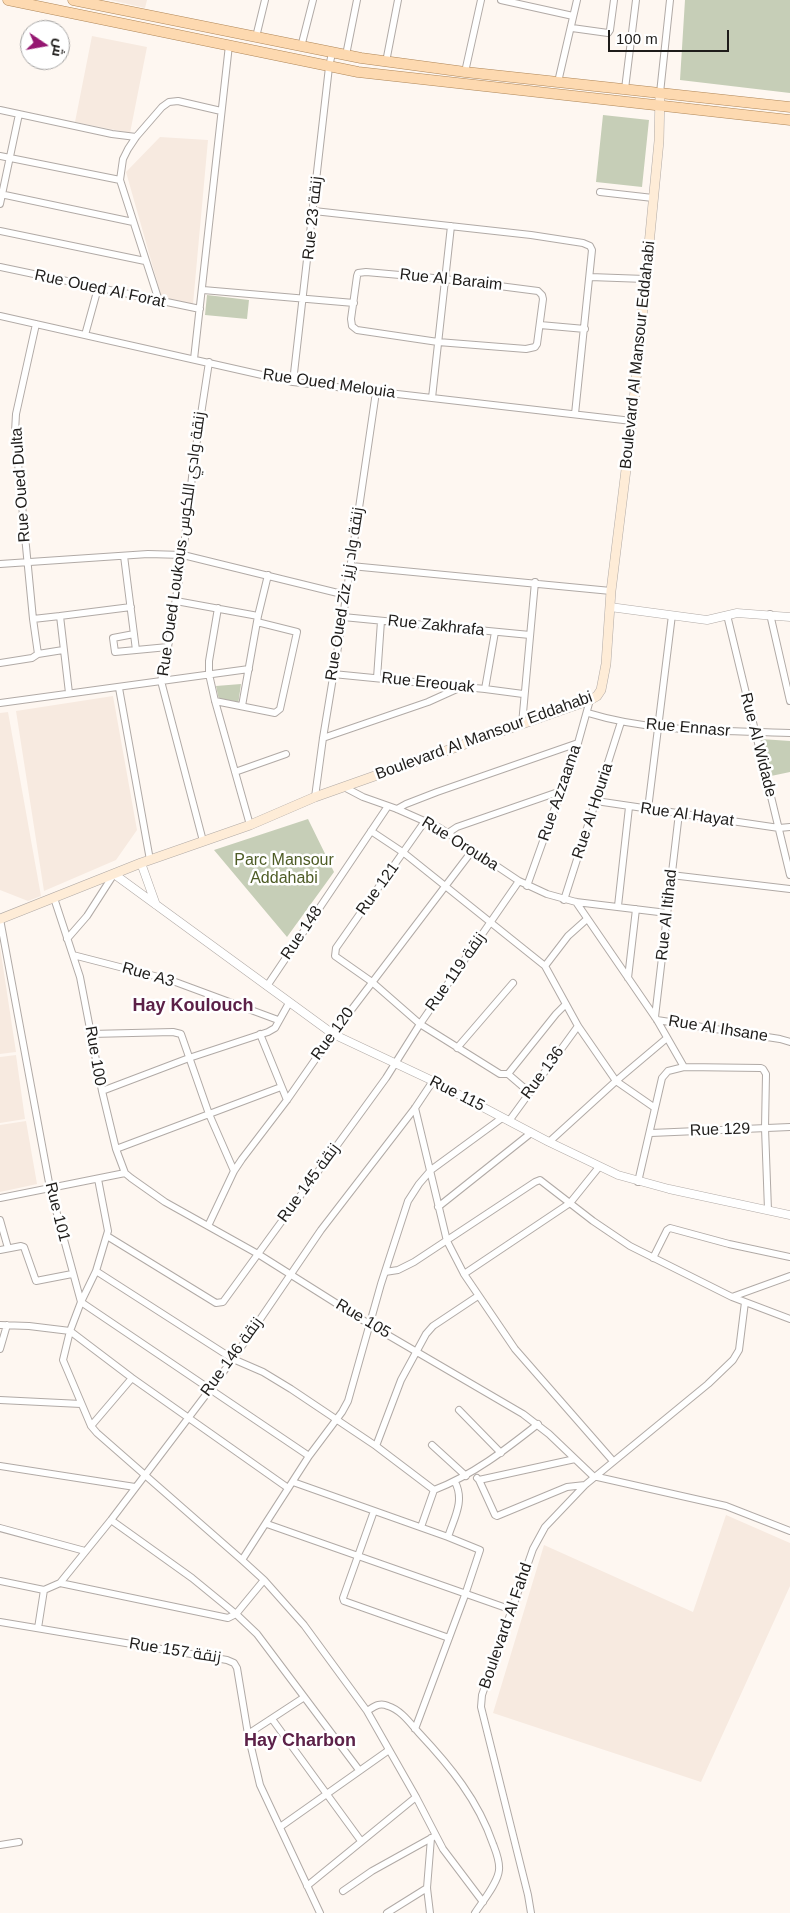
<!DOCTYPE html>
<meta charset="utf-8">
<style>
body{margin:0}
#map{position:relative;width:790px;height:1913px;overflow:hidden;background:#fef7f1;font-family:Helvetica,Cairo,sans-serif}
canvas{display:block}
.north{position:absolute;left:20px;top:20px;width:50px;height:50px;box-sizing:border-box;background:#fff;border:1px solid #a5a4a3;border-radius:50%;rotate:102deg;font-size:14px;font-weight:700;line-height:20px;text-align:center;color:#1e1c1a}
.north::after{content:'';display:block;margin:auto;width:18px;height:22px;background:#951771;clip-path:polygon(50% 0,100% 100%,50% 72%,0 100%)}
.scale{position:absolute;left:608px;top:30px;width:121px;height:22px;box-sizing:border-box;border:2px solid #1e1c1a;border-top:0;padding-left:6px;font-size:15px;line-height:18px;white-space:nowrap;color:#1e1c1a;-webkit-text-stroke:4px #fff;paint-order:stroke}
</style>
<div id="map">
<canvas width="790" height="1913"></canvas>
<div class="north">ش</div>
<div class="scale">100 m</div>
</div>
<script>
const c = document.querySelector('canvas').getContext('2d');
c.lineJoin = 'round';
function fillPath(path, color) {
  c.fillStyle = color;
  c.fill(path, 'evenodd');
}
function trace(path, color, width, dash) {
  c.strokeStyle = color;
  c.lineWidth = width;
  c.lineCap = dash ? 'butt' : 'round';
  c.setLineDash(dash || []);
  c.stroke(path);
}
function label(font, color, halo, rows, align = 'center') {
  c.font = font + ' Helvetica,Cairo,sans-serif';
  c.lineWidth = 5;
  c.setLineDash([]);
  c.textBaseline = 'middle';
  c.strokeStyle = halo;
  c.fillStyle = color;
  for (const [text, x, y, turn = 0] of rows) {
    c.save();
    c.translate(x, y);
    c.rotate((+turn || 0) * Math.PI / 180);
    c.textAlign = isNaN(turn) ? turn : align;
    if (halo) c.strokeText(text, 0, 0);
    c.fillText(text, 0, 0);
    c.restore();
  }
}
fillPath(new Path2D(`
 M 110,0 L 147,0 L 145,8 Z
 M 92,36 L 147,47 L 130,133 L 75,122 Z
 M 160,137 L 208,140 L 193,304 L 162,299 L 126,172 Z
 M 113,696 L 137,830 L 116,860 L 44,891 L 16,711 Z
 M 8,712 L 41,896 L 28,901 L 0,890 L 0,713 Z
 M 0,947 L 16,1052 L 0,1054 Z
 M 16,1055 L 25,1119 L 0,1123 L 0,1057 Z
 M 26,1121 L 37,1184 L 0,1192 L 0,1125 Z
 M 726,1515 L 790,1543 L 790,1586 L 701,1782 L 493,1713 L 544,1545 L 693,1612 Z`), '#f7eae0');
fillPath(new Path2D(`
 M 685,0 L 790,0 L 790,93 L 680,80 Z
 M 603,115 L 649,120 L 642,187 L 596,182 Z
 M 207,295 L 249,300 L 247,319 L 205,315 Z
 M 241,684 L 238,705 L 219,700 L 216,686 Z
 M 761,739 L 790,741 L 790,772 L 771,776 Z
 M 308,819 L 334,872 L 287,937 L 214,850 Z`), '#c6ceb7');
const minor = new Path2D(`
 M 501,0 L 573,16
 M 572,28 L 608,33 L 610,30 L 614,0
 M 256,37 L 265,0
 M 301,47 L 313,0
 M 346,55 L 357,0
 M 386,62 L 398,0
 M 465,72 L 481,0
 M 558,82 L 577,0
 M 625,89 L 636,0
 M 660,93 L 670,0
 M 0,110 L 112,134 L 136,137
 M 0,156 L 120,180
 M 600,192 L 653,198
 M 0,194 L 133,222
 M 0,204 L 19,114
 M 314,211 L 531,235 L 583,243 L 590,246 L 592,250 L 575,414
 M 0,231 L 145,261
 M 0,267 L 200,309
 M 366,272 L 445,279 L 538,291 L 542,295 L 543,299 L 537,344 L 535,347 L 526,349 L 438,342 L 357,330 L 352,326 L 351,319 L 357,276 L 358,273 Z
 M 590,277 L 645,279
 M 203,290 L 354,303
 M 159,301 L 120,180 L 123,159 L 128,149 L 136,137 L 162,107 L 169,102 L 178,101 L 221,111
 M 0,316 L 293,382 L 632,421
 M 540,325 L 585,329
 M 85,335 L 98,288
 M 194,359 L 229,45
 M 293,382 L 329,67 L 332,53
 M 432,398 L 451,226
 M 124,556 L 136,650
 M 0,564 L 148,554 L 183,555 L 346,595
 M 351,566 L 611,591
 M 176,601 L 258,616
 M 218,608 L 209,661 L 209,674 L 215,701 L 250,825
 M 770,614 L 790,701
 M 727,615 L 790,875
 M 60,616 L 131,607
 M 343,617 L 530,635
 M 33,619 L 15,432 L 16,414 L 36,324
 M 134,634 L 113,638 L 115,652 L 168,647
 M 63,650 L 38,654 L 33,619 L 60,616 L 69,693
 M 0,663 L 32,658 L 38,654
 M 333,674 L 485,689 L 523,694
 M 377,678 L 381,621
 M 119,688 L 150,860
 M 485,689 L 495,632
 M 215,701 L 275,713 L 280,709 L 297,632 L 257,622
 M 0,703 L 249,669
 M 242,706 L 258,616 L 268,575
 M 588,713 C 653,733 723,730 790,733
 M 522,724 L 535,582
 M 323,738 L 428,702 L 459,688
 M 235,772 L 286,754
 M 344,787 L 363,797 L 397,809 L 440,828 L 519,881 L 547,894 L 576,902 L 667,913
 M 315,797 L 323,738 L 343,617 L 376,392
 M 596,801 L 779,828 L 790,827
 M 397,809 L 406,804 L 437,792 L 578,743
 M 648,809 L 672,615
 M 425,821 L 336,948 L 335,956 L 372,982 L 420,1024 L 500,1074 L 508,1074 L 529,1092
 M 371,831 L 404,853 L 545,966 L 578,1026 L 616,1081 L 655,1108
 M 448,833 L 457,827 L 561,791
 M 203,841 L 161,681 L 168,647 L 183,555 L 194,460 L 209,362
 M 671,875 L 790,889
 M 527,886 L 578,743 L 590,700
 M 54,898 L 80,977 L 102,1091 L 116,1149 L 125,1173 L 131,1178 L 165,1202 L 258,1254 L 369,1324 L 523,1414 L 549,1434 L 593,1476
 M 564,900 L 621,722
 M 576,902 L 657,1020 L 684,1067
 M 618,906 L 629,807
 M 0,919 L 50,1188 L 81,1302 L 70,1331 L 63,1360 L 91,1426 L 97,1433 L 242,1560 L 264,1580 L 304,1625 L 367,1711 L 416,1797 L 443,1849 L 483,1902
 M 67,939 L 87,916 L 114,874
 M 73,955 L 170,980 L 278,1020
 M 545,966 L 568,936 L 587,919
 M 628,978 L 636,909
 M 267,986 L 388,806
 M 655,1017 L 679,813
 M 657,1020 L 780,1039 L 790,1042
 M 91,1034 L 173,1032 L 181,1034 L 209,1114 L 234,1171
 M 260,1034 L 287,1100
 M 457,1048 L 513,983
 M 508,1074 L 556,1014 L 566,1004
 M 102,1091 L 189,1058 L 268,1032 L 275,1028 L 289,1003
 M 415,1108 L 447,1241 L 464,1274 L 515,1349 L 613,1461
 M 509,1121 L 578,1026
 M 651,1133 L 790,1127
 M 549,1142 L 616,1081 L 667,1038
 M 116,1149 L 281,1087
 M 98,1179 L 108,1231 L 96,1271 L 81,1302 L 309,1456
 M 638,1182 L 662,1078 L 668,1071 L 684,1067 L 761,1068 L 763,1069 L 766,1074 L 765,1128 L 768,1210
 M 0,1198 L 125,1173
 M 438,1207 L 531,1133
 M 0,1220 L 8,1248
 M 208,1226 L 234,1171 L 242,1159 L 287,1100 L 333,1034 L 472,851
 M 107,1236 L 216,1303 L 223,1302 L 386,1078 L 420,1024 L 519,881
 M 0,1250 L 21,1246 L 24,1247 L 36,1281 L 72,1274
 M 653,1258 L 667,1230 L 670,1228 L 729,1244 L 790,1257
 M 96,1271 L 233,1359 L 263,1372 L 291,1389 L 376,1446 L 434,1490
 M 385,1272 L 398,1270 L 414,1262 L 535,1182 L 540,1180 L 593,1221 L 630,1246 L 732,1297 L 790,1319
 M 464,1274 L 570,1203 L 599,1167
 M 732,1297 L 790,1276
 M 0,1325 L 29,1326 L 70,1331 L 132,1378 L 288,1488
 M 0,1349 L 7,1325
 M 0,1400 L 81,1404
 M 459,1410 L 501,1453
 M 91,1426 L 132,1378
 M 432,1445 L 466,1476
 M 376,1446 L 401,1380 L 426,1334 L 433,1326 L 478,1296
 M 0,1466 L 135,1487
 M 593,1476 L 726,1506 L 790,1531
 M 477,1478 L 479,1480 L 575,1459
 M 479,1480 L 495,1515 L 497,1516 L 567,1487 L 585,1485
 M 293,1482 L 448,1537 L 480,1550 L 465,1595 L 415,1729
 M 434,1490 C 473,1475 505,1450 538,1424
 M 374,1511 L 343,1598 L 344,1601 L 449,1638
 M 111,1520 L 192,1578 L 236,1614 L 257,1634 L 359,1770
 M 267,1524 L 512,1610
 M 421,1527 L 434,1490
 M 0,1528 L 85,1551
 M 448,1537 C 454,1518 465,1501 455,1482
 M 242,1560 L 309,1456 L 342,1412 L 348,1401 L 381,1284 L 408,1201 L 419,1184 L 431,1170 L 502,1118
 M 0,1581 L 44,1590
 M 60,1583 L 228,1618 L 236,1614 L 264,1580
 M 44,1590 L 60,1583 L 111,1520 L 233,1359 L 321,1230 L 415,1108 L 433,1081
 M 0,1622 L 227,1660 L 234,1663 L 237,1668 L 248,1734 L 260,1785 L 320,1913
 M 38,1628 L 44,1590
 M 367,1711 C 374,1707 379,1702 388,1706 C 401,1710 410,1723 419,1733 C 450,1766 478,1800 493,1844 C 496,1852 500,1861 499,1870 C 498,1883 482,1902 475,1913
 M 272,1719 L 361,1841
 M 248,1734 L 303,1698
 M 280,1827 L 389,1750
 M 0,1845 L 19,1842
 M 307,1886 L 416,1797
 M 343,1891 L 372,1871 L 435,1836
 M 387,1913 L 427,1888
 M 430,1913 L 427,1888 L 431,1838
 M 531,1913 L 528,1895 L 481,1707 L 482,1695 L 533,1549 L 545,1527 L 585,1485 L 708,1384 L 733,1360 L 739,1350 L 745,1302`);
const tertiary = new Path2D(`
 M 610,607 L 707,620 L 737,613 L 790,617
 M 141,863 L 156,905
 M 114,874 L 333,1034 L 433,1081 L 549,1142 L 618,1175 L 669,1189 L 790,1215`);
const secondary = new Path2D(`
 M 0,919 L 141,863 L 250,825 L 315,797 L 590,700 L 597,696 L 601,690 L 606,664 L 611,591 L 632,421 L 659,141 L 660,93`);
const primary = new Path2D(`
 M 8,0 L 358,72 L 790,120
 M 73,0 L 361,58 L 465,72 L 790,107`);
trace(minor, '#b1aaa6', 8);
trace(tertiary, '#b1aaa6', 9);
trace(secondary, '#b1aaa6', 10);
trace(primary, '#ae8659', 11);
trace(minor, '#fff', 6);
trace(tertiary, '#fff', 8);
trace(secondary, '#feecd7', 9);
trace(primary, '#fdd9b0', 10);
label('16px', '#1e1c1a', '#fff', [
 ["Rue 23 زنقة",313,218,-84],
 ["Rue Al Baraim",451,280,6],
 ["Rue Oued Al Forat",100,289,12],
 ["Boulevard Al Mansour Eddahabi",638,355,-84],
 ["Rue Oued Melouia",329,384,8],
 ["Rue Oued Dulta",21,485,-94],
 ["Rue Oued Loukous زنقة وادي اللكوس",182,544,-82],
 ["Rue Oued Ziz زنقة واد زيز",345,594,-81],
 ["Rue Zakhrafa",436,626,6],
 ["Rue Ereouak",428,683,6],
 ["Rue Ennasr",688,728,5],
 ["Boulevard Al Mansour Eddahabi",484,736,-20],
 ["Rue Al Widade",758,745,76],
 ["Rue Azzaama",560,793,-71],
 ["Rue Al Houria",593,811,-72],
 ["Rue Al Hayat",687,815,8],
 ["Rue Orouba",460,844,32],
 ["Rue 121",378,889,-54],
 ["Rue Al Itihad",667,915,-84],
 ["Rue 148",302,933,-56],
 ["Rue 119 زنقة",456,972,-55],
 ["Rue A3",148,975,16],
 ["Rue Al Ihsane",718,1029,9],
 ["Rue 120",333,1034,-54],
 ["Rue 100",95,1056,80],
 ["Rue 136",543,1073,-54],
 ["Rue 115",457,1094,27],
 ["Rue 129",720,1130,-2],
 ["Rue 145 زنقة",309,1183,-54],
 ["Rue 101",57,1212,76],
 ["Rue 105",363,1319,31],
 ["Rue 146 زنقة",232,1357,-54],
 ["Boulevard Al Fahd",506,1626,-71],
 ["Rue 157 زنقة",175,1651,9]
]);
label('16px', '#4e5c26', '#fff', [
 ["Parc Mansour",284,861],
 ["Addahabi",284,879]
]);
label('bold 18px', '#5c2148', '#fff', [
 ["Hay Koulouch",193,1006],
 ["Hay Charbon",300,1741]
]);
</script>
